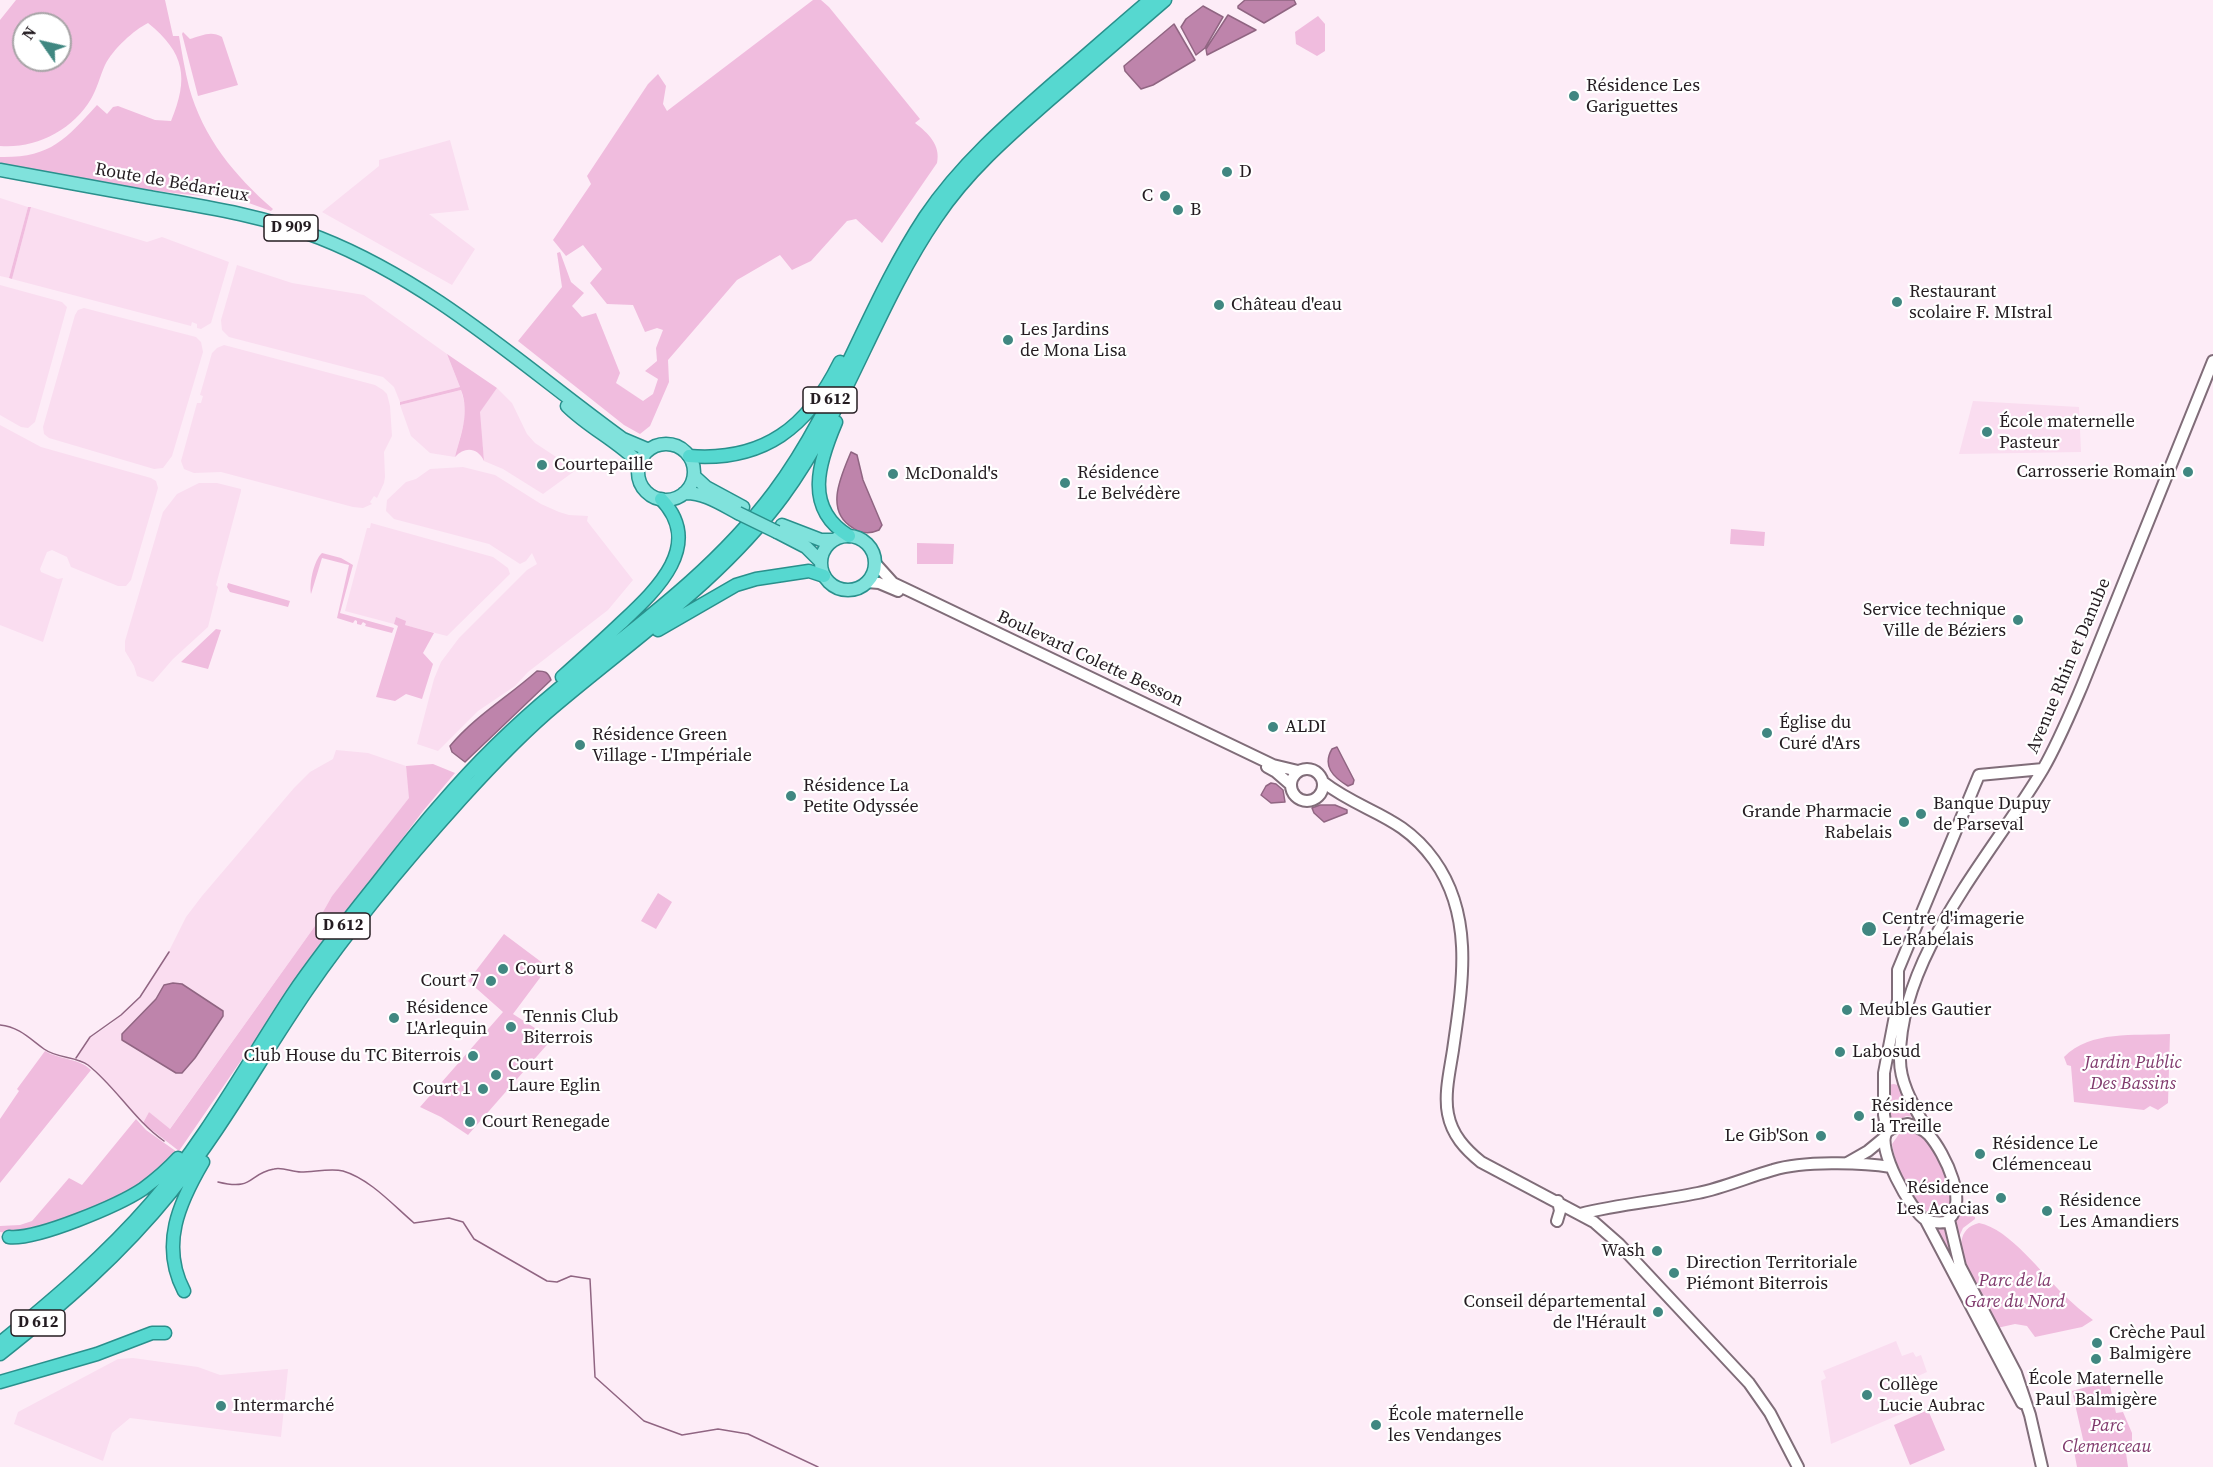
<!DOCTYPE html>
<meta charset="utf-8">
<style>
body{margin:0}
#map{position:relative;width:2213px;height:1467px;overflow:hidden;background:#fdecf7;font-family:"Source Serif 4",serif}
canvas{display:block}
.north{position:absolute;left:12px;top:12px;width:60px;height:60px;box-sizing:border-box;background:#fff;border:2px solid #a7a4a6;border-radius:50%;rotate:304deg;font-size:16px;font-weight:700;line-height:24px;text-align:center;color:#241c21}
.north::after{content:'';display:block;margin:auto;width:21px;height:27px;background:#408781;clip-path:polygon(50% 0,100% 100%,50% 72%,0 100%)}
</style>
<div id="map">
<canvas width="2213" height="1467"></canvas>
<div class="north">N</div>
</div>
<script>
const c = document.querySelector('canvas').getContext('2d');
c.lineJoin = 'round';
function fillPath(path, color) {
  c.fillStyle = color;
  c.fill(path, 'evenodd');
}
function trace(path, color, width, dash) {
  c.strokeStyle = color;
  c.lineWidth = width;
  c.lineCap = dash ? 'butt' : 'round';
  c.setLineDash(dash || []);
  c.stroke(path);
}
function label(font, color, halo, rows, align = 'center') {
  c.font = font + ' "Source Serif 4",serif';
  c.lineWidth = 4.5;
  c.setLineDash([]);
  c.textBaseline = 'middle';
  c.strokeStyle = halo;
  c.fillStyle = color;
  for (const [text, x, y, turn = 0] of rows) {
    c.save();
    c.translate(x, y);
    c.rotate((+turn || 0) * Math.PI / 180);
    c.textAlign = isNaN(turn) ? turn : align;
    if (halo) c.strokeText(text, 0, 0);
    c.fillText(text, 0, 0);
    c.restore();
  }
}
fillPath(new Path2D(`
 M 450,140 L 469,210 L 429,214 L 475,249 L 452,285 L 322,212 L 379,166 L 379,160 Z
 M 0,198 L 28,207 L 9,278 L 0,276 Z
 M 31,207 L 147,242 L 162,237 L 229,262 L 211,323 L 201,329 L 197,328 L 197,324 L 192,322 L 191,326 L 12,279 Z
 M 237,265 L 292,283 L 364,295 L 447,354 L 460,387 L 400,402 L 394,387 L 383,377 L 229,337 L 222,330 L 221,320 Z
 M 0,285 L 62,302 L 67,307 L 35,422 L 28,428 L 21,427 L 0,415 Z
 M 84,308 L 196,337 L 201,342 L 203,352 L 172,456 L 163,468 L 154,469 L 49,438 L 44,434 L 43,427 L 75,315 L 78,310 Z
 M 224,345 L 375,385 L 383,390 L 387,394 L 390,406 L 392,436 L 384,452 L 385,477 L 384,483 L 377,498 L 374,496 L 370,502 L 372,504 L 363,508 L 353,507 L 221,472 L 194,473 L 184,469 L 181,461 L 197,403 L 201,403 L 203,396 L 200,395 L 212,353 L 217,348 Z
 M 497,388 L 512,403 L 527,434 L 535,443 L 576,470 L 543,494 L 503,469 L 484,461 L 479,412 Z
 M 461,390 L 466,409 L 464,423 L 455,457 L 430,453 L 411,436 L 400,405 Z
 M 1973,401 L 2079,407 L 2081,452 L 1959,454 Z
 M 0,425 L 41,447 L 151,478 L 156,481 L 158,488 L 131,580 L 126,586 L 118,586 L 71,567 L 67,557 L 52,550 L 47,552 L 40,569 L 41,572 L 58,579 L 63,578 L 43,642 L 0,625 Z
 M 463,467 L 495,475 L 541,504 L 559,512 L 569,515 L 588,516 L 587,521 L 633,580 L 608,610 L 528,672 L 515,686 L 478,711 L 438,751 L 417,744 L 434,679 L 441,662 L 459,638 L 527,570 L 537,564 L 532,553 L 526,561 L 520,564 L 489,544 L 394,519 L 386,511 L 387,500 L 406,482 L 416,479 L 430,469 Z
 M 199,483 L 217,483 L 241,489 L 241,491 L 216,585 L 218,587 L 208,627 L 173,659 L 153,682 L 137,676 L 134,666 L 125,651 L 125,641 L 163,512 L 177,494 Z
 M 371,523 L 493,557 L 508,568 L 510,574 L 447,636 L 404,625 L 396,618 L 394,624 L 345,611 L 367,528 L 370,528 Z
 M 336,750 L 368,753 L 406,766 L 410,798 L 332,896 L 315,926 L 169,1130 L 149,1112 L 143,1123 L 94,1068 L 77,1058 L 90,1038 L 111,1024 L 142,996 L 170,949 L 186,917 L 202,896 L 294,788 L 310,772 L 333,759 Z
 M 1896,1341 L 1902,1356 L 1913,1352 L 1916,1357 L 1921,1355 L 1927,1372 L 1907,1381 L 1915,1408 L 1831,1444 L 1821,1381 L 1826,1378 L 1823,1371 Z
 M 133,1358 L 198,1367 L 220,1375 L 288,1369 L 281,1437 L 130,1418 L 112,1433 L 103,1461 L 14,1424 L 18,1412 L 118,1359 Z`), '#faddf0');
fillPath(new Path2D(`
 M 16,0 L 165,0 L 173,36 L 179,36 C 182,53 185,71 189,87 C 203,138 235,176 273,209 L 271,211 L 246,202 L 244,198 C 162,196 80,179 0,164 L 0,157 C 50,158 65,140 97,105 L 107,114 L 113,107 L 118,106 L 155,120 L 171,121 C 189,78 185,53 148,23 C 134,30 113,49 105,65 C 100,76 97,89 91,99 C 73,130 35,149 0,146 L 0,20 ZM 24,24 L 60,24 L 60,60 L 24,60 Z
 M 813,0 L 821,0 L 829,7 L 920,119 L 915,123 C 928,133 941,145 937,163 L 882,243 L 856,219 L 847,221 L 811,261 L 792,270 L 780,255 L 737,280 L 668,360 L 669,382 L 650,426 L 640,434 L 624,425 L 518,341 L 562,287 L 557,253 L 560,252 L 571,282 L 584,293 L 572,306 L 582,317 L 596,313 L 620,373 L 616,383 L 643,401 L 653,394 L 658,379 L 645,371 L 657,361 L 656,348 L 663,330 L 657,328 L 645,332 L 633,305 L 607,304 L 590,283 L 602,269 L 583,245 L 566,256 L 553,240 L 591,184 L 587,176 L 648,84 L 658,74 L 666,86 L 663,104 L 667,111 Z
 M 1318,16 L 1325,24 L 1325,51 L 1317,56 L 1296,44 L 1295,32 Z
 M 183,32 L 190,39 C 201,36 211,30 222,37 L 238,85 L 198,96 L 182,34 Z
 M 28,207 L 31,207 L 12,279 L 9,278 Z
 M 447,354 L 497,388 L 480,412 L 484,461 C 478,448 465,446 455,457 C 461,434 470,413 461,390 L 400,405 L 400,402 L 460,387 Z
 M 1731,529 L 1765,532 L 1764,546 L 1730,544 Z
 M 917,543 L 954,544 L 953,564 L 917,564 Z
 M 322,553 L 341,558 L 353,565 L 340,613 L 394,628 L 392,633 L 365,626 L 366,624 L 363,622 L 361,625 L 357,624 L 357,621 L 355,620 L 353,623 L 337,618 L 349,565 L 322,558 L 311,594 C 309,583 314,560 322,553 Z
 M 228,583 L 290,601 L 288,607 L 230,592 L 227,587 Z
 M 396,617 L 406,621 L 405,625 L 434,633 L 423,653 L 433,664 L 422,699 L 406,694 L 395,701 L 376,697 L 398,626 L 394,624 Z
 M 216,629 L 221,630 L 208,669 L 181,662 Z
 M 433,764 L 455,773 L 423,811 L 299,976 L 179,1151 L 143,1123 L 149,1112 L 170,1129 L 315,926 L 332,896 L 409,798 L 406,766 Z
 M 658,893 L 672,902 L 656,929 L 641,921 Z
 M 504,934 L 548,967 L 513,1014 L 552,1039 L 468,1135 L 441,1117 L 420,1107 L 503,1012 L 468,981 Z
 M 2170,1034 L 2168,1103 L 2158,1110 L 2150,1106 L 2144,1110 L 2074,1102 L 2071,1066 L 2067,1065 L 2064,1057 C 2091,1030 2134,1036 2170,1034 Z
 M 45,1051 C 60,1060 79,1058 91,1070 L 0,1183 L 0,1119 L 19,1091 L 17,1089 Z
 M 1894,1084 L 1901,1086 L 1916,1117 L 1906,1116 L 1888,1126 L 1887,1085 Z
 M 136,1119 L 146,1130 L 177,1152 L 161,1169 L 136,1188 L 97,1207 L 31,1233 L 13,1234 L 0,1232 L 0,1226 L 20,1225 L 32,1221 L 69,1178 L 82,1185 Z
 M 1912,1128 C 1938,1141 1950,1181 1954,1208 L 1945,1219 C 1941,1219 1935,1218 1931,1217 C 1909,1209 1895,1165 1892,1144 L 1902,1130 Z
 M 1964,1213 L 1975,1217 L 1975,1219 L 1963,1228 L 1958,1239 L 1954,1223 L 1957,1217 Z
 M 1979,1223 C 2010,1229 2042,1274 2064,1295 C 2073,1304 2083,1312 2093,1320 L 2082,1327 L 2035,1337 L 2027,1326 L 2015,1324 L 1997,1328 C 1985,1305 1935,1234 1979,1223 Z
 M 1948,1226 L 1953,1256 L 1932,1227 Z
 M 2109,1381 L 2116,1413 L 2123,1412 L 2132,1433 L 2132,1451 L 2126,1453 L 2128,1467 L 2077,1467 L 2074,1451 L 2085,1448 L 2072,1391 Z
 M 1928,1410 L 1945,1450 L 1910,1465 L 1894,1425 Z`), '#f0bcde');
const water = new Path2D(`
 M 1245,0 L 1294,0 L 1296,4 L 1264,23 L 1238,8 L 1238,6 Z
 M 1203,6 L 1223,17 L 1205,48 L 1196,55 L 1181,27 L 1186,19 Z
 M 1228,15 L 1256,30 L 1207,55 L 1206,49 Z
 M 1174,24 L 1195,60 L 1153,85 L 1141,89 L 1125,71 L 1124,66 Z
 M 851,452 L 857,455 L 863,480 L 882,525 L 879,530 C 870,534 862,534 853,528 C 824,511 841,476 851,452 Z
 M 537,671 C 545,671 548,672 551,680 L 465,762 L 452,752 L 450,746 C 475,716 508,697 537,671 Z
 M 1337,747 L 1354,780 L 1353,784 L 1348,786 C 1333,777 1322,766 1332,749 Z
 M 1271,783 L 1276,784 L 1283,790 L 1285,802 L 1271,803 L 1261,795 L 1266,786 Z
 M 1320,805 L 1335,805 L 1347,810 L 1347,813 L 1324,822 L 1314,813 L 1312,808 Z
 M 173,983 L 182,984 L 223,1011 L 223,1016 L 195,1058 L 182,1073 L 176,1073 L 122,1040 L 122,1034 L 156,999 L 164,985 Z`);
fillPath(water, '#be84ab');
trace(water, '#906582', 1.5);
trace(new Path2D(`
 M 0,1025 C 19,1027 29,1038 44,1049 C 58,1059 76,1056 88,1065 C 116,1087 134,1120 164,1141
 M 76,1058 L 90,1037 L 121,1015 L 140,997 L 169,952
 M 218,1182 C 255,1191 247,1174 274,1169 C 283,1167 292,1172 301,1172 C 314,1172 331,1168 343,1171 C 370,1179 393,1205 414,1223 L 449,1218 L 463,1222 L 474,1239 L 547,1281 L 557,1282 L 571,1276 L 590,1279 L 595,1377 L 644,1421 L 682,1435 L 718,1429 L 748,1434 L 818,1467`), '#906582', 1.5);
const secondary = new Path2D(`
 M 875,563 L 893,583 L 912,592 L 1273,765 L 1298,771
 M 867,582 L 879,583 L 898,591
 M 1267,767 L 1276,772 L 1291,785
 M1291 785a16 16 0 1 1 32 0a16 16 0 1 1-32 0Z
 M 1323,782 C 1363,813 1401,814 1434,860 C 1475,917 1462,986 1453,1050 C 1450,1070 1444,1094 1448,1114 C 1452,1135 1465,1149 1481,1162 L 1594,1222 L 1619,1244 L 1749,1383 L 1770,1413 L 1798,1467
 M 1908,1124 C 1916,1126 1923,1129 1929,1135 C 1944,1152 1972,1207 1945,1222 C 1939,1223 1932,1222 1926,1220 C 1911,1212 1875,1146 1887,1132 C 1892,1127 1901,1125 1908,1124 Z
 M 1887,1132 L 1884,1115 L 1884,1073 L 1898,1000 L 1898,970 L 1979,775 L 2043,769
 M 1930,1136 C 1918,1112 1900,1087 1900,1060 C 1898,956 1993,854 2043,769 C 2058,743 2070,714 2082,686 L 2213,361
 M 1847,1163 L 1868,1151 L 1885,1137
 M 1580,1214 C 1619,1204 1659,1201 1698,1193 C 1723,1188 1748,1177 1773,1170 C 1802,1161 1861,1162 1891,1167
 M 1925,1219 L 2022,1403
 M 1949,1220 L 1960,1266 L 2016,1373 L 2030,1415 L 2042,1467
 M 1557,1221 L 1560,1211 L 1558,1201`);
const primary = new Path2D(`
 M 0,170 C 49,179 99,188 148,197 C 207,207 265,216 320,238 C 434,283 525,368 623,439 L 649,450
 M 567,406 C 589,428 618,441 640,464
 M638 472a28 28 0 1 1 56 0a28 28 0 1 1-56 0Z
 M 694,476 L 706,487 L 743,507
 M 684,493 C 703,492 721,504 738,513
 M 782,525 L 821,540 L 832,540
 M 777,532 L 806,547 L 819,560
 M821 563a27 27 0 1 1 54 0a27 27 0 1 1-54 0Z`);
const trunk = new Path2D(`
 M 836,422 C 819,462 803,508 849,536
 M 689,456 C 764,462 808,427 840,362
 M 658,630 L 736,585 L 756,579 L 809,571 L 824,576
 M 562,677 C 581,660 601,642 620,624 C 654,592 706,546 661,499
 M 9,1237 C 37,1240 119,1205 143,1189 C 155,1180 167,1170 178,1158
 M 184,1291 C 160,1245 179,1203 203,1162
 M 0,1343 C 54,1299 106,1255 151,1203 C 206,1139 246,1065 292,995 C 317,958 345,923 373,888 C 395,860 417,831 441,804 C 476,763 515,725 556,691 C 633,629 714,572 774,492 C 837,408 867,305 925,217 C 960,165 1008,123 1055,82 C 1087,55 1118,27 1150,0
 M 0,1354 C 62,1305 121,1254 171,1192 C 222,1129 261,1057 307,990 C 353,923 407,859 461,799 C 491,766 522,733 557,704 C 635,638 722,579 783,496 C 846,410 876,306 936,218 C 966,173 1007,137 1048,101 C 1087,67 1126,34 1165,0
 M 0,1382 L 97,1354 L 152,1333 L 165,1333`);
trace(secondary, '#806d79', 14);
trace(primary, '#29908c', 15);
trace(trunk, '#29908c', 15);
trace(secondary, '#fff', 10);
trace(primary, '#80e2dc', 12);
trace(trunk, '#56d8d0', 12);
const primaryBridge = new Path2D(`
 M 738,513 L 777,532`);
trace(primaryBridge, '#29908c', 15, []);
trace(primaryBridge, '#80e2dc', 12);
for (const [x, y, r, color] of [
 [1574,96,6,"#408781"],
 [1227,172,6,"#408781"],
 [1165,196,6,"#408781"],
 [1178,210,6,"#408781"],
 [1897,302,6,"#408781"],
 [1219,305,6,"#408781"],
 [1008,340,6,"#408781"],
 [1987,432,6,"#408781"],
 [542,465,6,"#408781"],
 [2188,472,6,"#408781"],
 [893,474,6,"#408781"],
 [1065,483,6,"#408781"],
 [2018,620,6,"#408781"],
 [1273,727,6,"#408781"],
 [1767,733,6,"#408781"],
 [580,745,6,"#408781"],
 [791,796,6,"#408781"],
 [1921,814,6,"#408781"],
 [1904,822,6,"#408781"],
 [1869,929,8,"#408781"],
 [503,969,6,"#408781"],
 [491,981,6,"#408781"],
 [1847,1010,6,"#408781"],
 [394,1018,6,"#408781"],
 [511,1027,6,"#408781"],
 [1840,1052,6,"#408781"],
 [473,1056,6,"#408781"],
 [496,1075,6,"#408781"],
 [483,1089,6,"#408781"],
 [1859,1116,6,"#408781"],
 [470,1122,6,"#408781"],
 [1821,1136,6,"#408781"],
 [1980,1154,6,"#408781"],
 [2001,1198,6,"#408781"],
 [2047,1211,6,"#408781"],
 [1657,1251,6,"#408781"],
 [1674,1273,6,"#408781"],
 [1658,1312,6,"#408781"],
 [2097,1343,6,"#408781"],
 [2096,1359,6,"#408781"],
 [1867,1395,6,"#408781"],
 [221,1406,6,"#408781"],
 [1376,1425,6,"#408781"]
]) {
  const dot = new Path2D();
  dot.arc(x, y, r, 0, 2 * Math.PI);
  c.fillStyle = color;
  c.fill(dot);
  trace(dot, '#fff', 2);
}
for (const [x, y, w] of [
 [291,228,54],
 [830,400,54],
 [343,926,54],
 [38,1323,54]
]) {
  const box = new Path2D();
  box.roundRect(x - w / 2, y - 13, w, 26, 4.5);
  c.fillStyle = '#fff';
  c.fill(box);
  trace(box, '#241c21', 1.5);
}
label('bold 16px', '#241c21', null, [
 ["D 909",291,228],
 ["D 612",830,400],
 ["D 612",343,926],
 ["D 612",38,1323]
]);
label('18px', '#241c21', '#fff', [
 ["Résidence Les",1586,86],
 ["Gariguettes",1586,107],
 ["D",1239,172],
 ["C",1153,196,"right"],
 ["B",1190,210],
 ["Restaurant",1909,292],
 ["scolaire F. MIstral",1909,313],
 ["Château d'eau",1231,305],
 ["Les Jardins",1020,330],
 ["de Mona Lisa",1020,351],
 ["École maternelle",1999,422],
 ["Pasteur",1999,443],
 ["Courtepaille",554,465],
 ["Carrosserie Romain",2176,472,"right"],
 ["Résidence",1077,473],
 ["Le Belvédère",1077,494],
 ["McDonald's",905,474],
 ["Service technique",2006,610,"right"],
 ["Ville de Béziers",2006,631,"right"],
 ["Église du",1779,723],
 ["Curé d'Ars",1779,744],
 ["ALDI",1285,727],
 ["Résidence Green",592,735],
 ["Village - L'Impériale",592,756],
 ["Résidence La",803,786],
 ["Petite Odyssée",803,807],
 ["Banque Dupuy",1933,804],
 ["de Parseval",1933,825],
 ["Grande Pharmacie",1892,812,"right"],
 ["Rabelais",1892,833,"right"],
 ["Centre d'imagerie",1882,919],
 ["Le Rabelais",1882,940],
 ["Court 8",515,969],
 ["Court 7",479,981,"right"],
 ["Résidence",406,1008],
 ["L'Arlequin",406,1029],
 ["Meubles Gautier",1859,1010],
 ["Tennis Club",523,1017],
 ["Biterrois",523,1038],
 ["Labosud",1852,1052],
 ["Club House du TC Biterrois",461,1056,"right"],
 ["Court",508,1065],
 ["Laure Eglin",508,1086],
 ["Court 1",471,1089,"right"],
 ["Résidence",1871,1106],
 ["la Treille",1871,1127],
 ["Court Renegade",482,1122],
 ["Le Gib'Son",1809,1136,"right"],
 ["Résidence Le",1992,1144],
 ["Clémenceau",1992,1165],
 ["Résidence",1989,1188,"right"],
 ["Les Acacias",1989,1209,"right"],
 ["Résidence",2059,1201],
 ["Les Amandiers",2059,1222],
 ["Wash",1645,1251,"right"],
 ["Direction Territoriale",1686,1263],
 ["Piémont Biterrois",1686,1284],
 ["Conseil départemental",1646,1302,"right"],
 ["de l'Hérault",1646,1323,"right"],
 ["Crèche Paul",2109,1333],
 ["Balmigère",2109,1354],
 ["École Maternelle",2096,1379,"center"],
 ["Paul Balmigère",2096,1400,"center"],
 ["Collège",1879,1385],
 ["Lucie Aubrac",1879,1406],
 ["Intermarché",233,1406],
 ["École maternelle",1388,1415],
 ["les Vendanges",1388,1436]
], 'left');
label('18px', '#241c21', '#fff', [
 ["Route de Bédarieux",172,183,10],
 ["Boulevard Colette Besson",1090,659,25],
 ["Avenue Rhin et Danube",2069,666,-67]
]);
label('italic 18px', '#803a6d', '#fff', [
 ["Jardin Public",2133,1063],
 ["Des Bassins",2133,1084],
 ["Parc de la",2015,1281],
 ["Gare du Nord",2015,1302],
 ["Parc",2107,1426],
 ["Clemenceau",2107,1447]
]);
</script>
